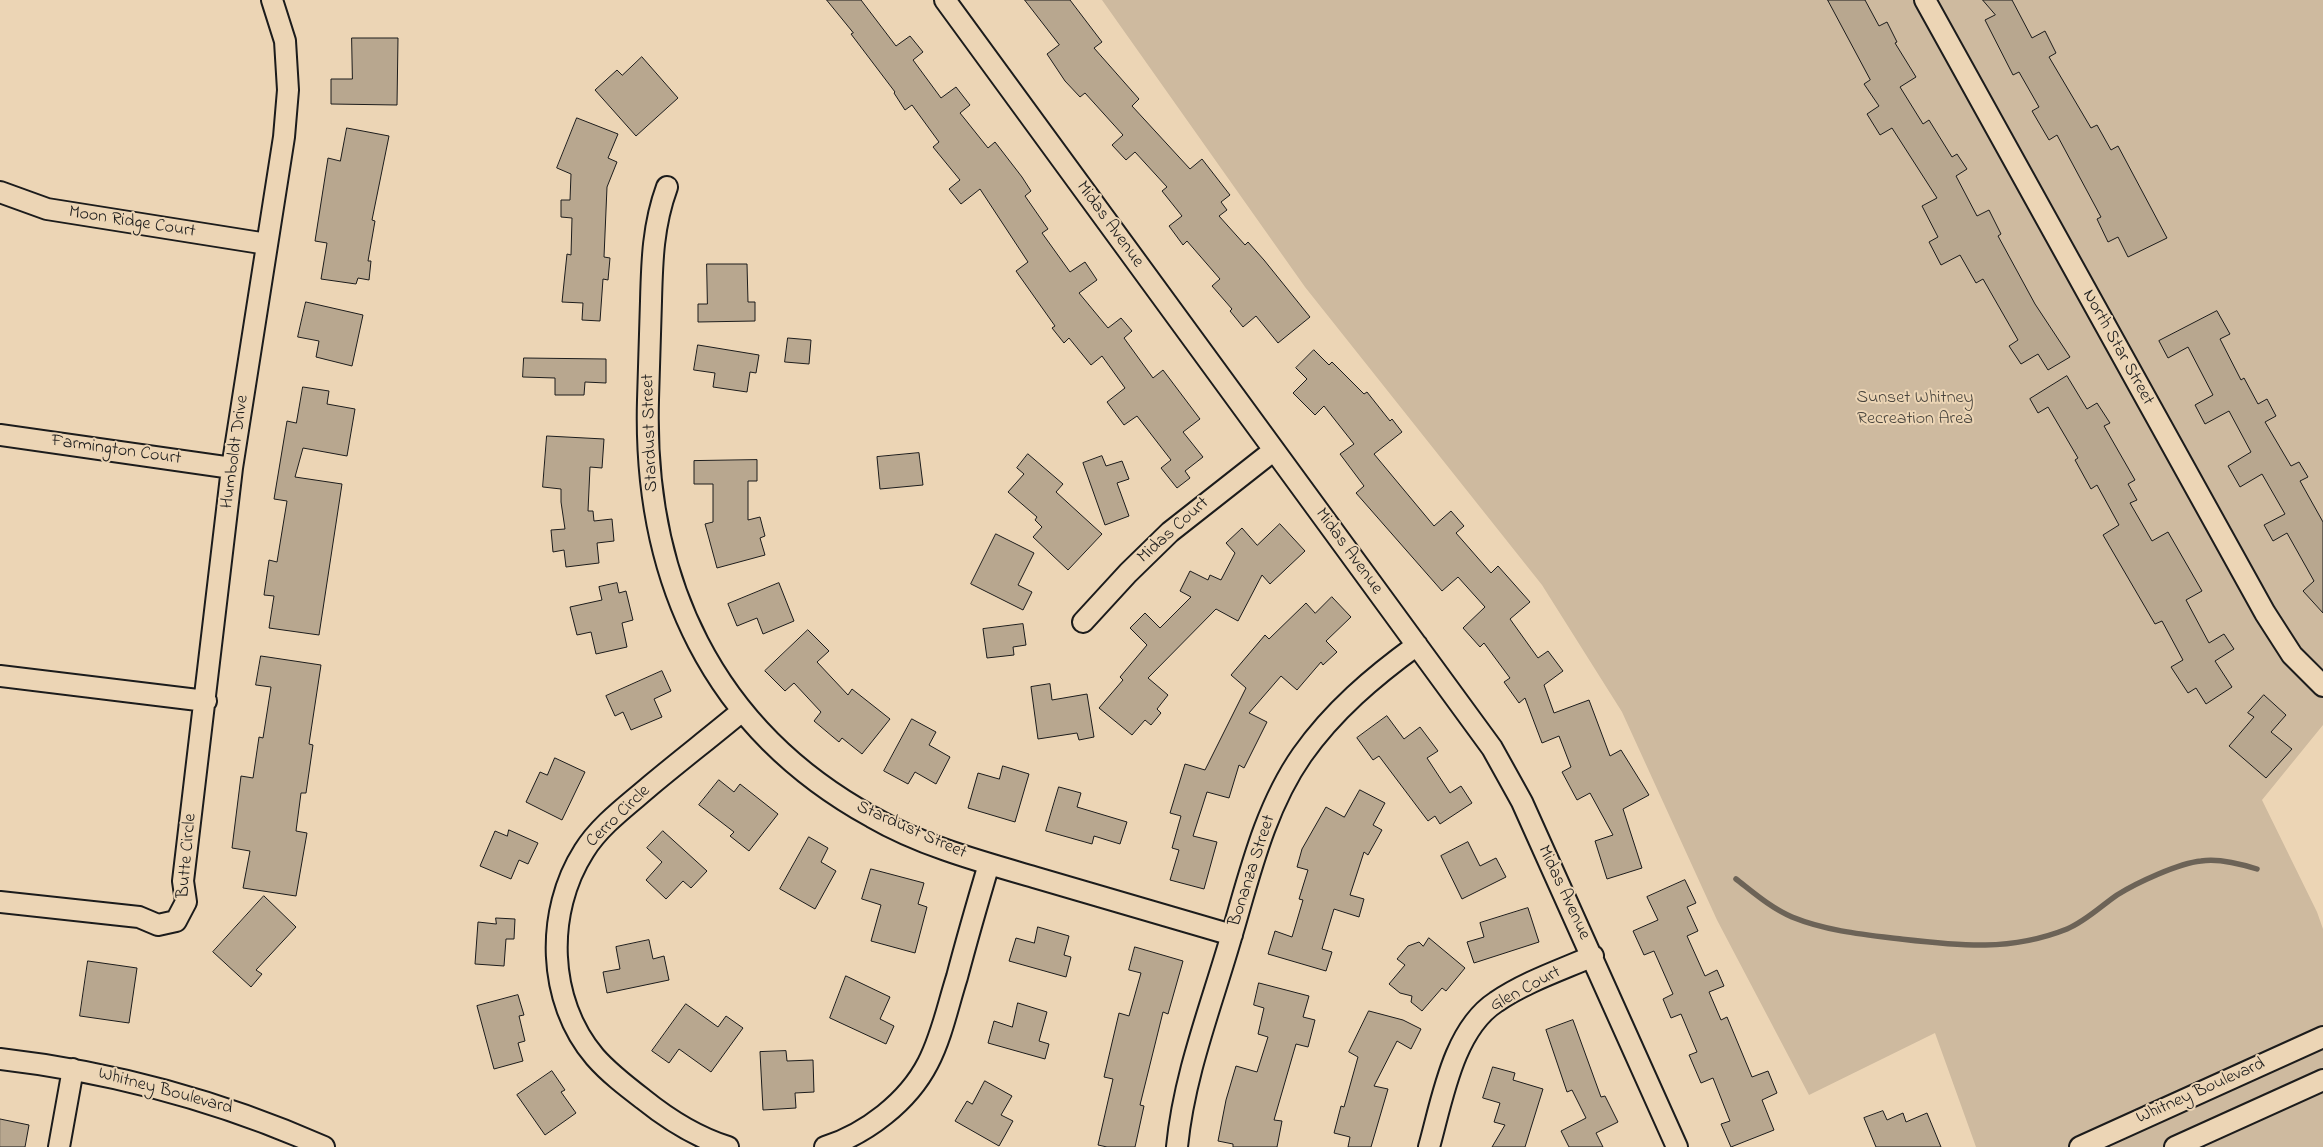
<!DOCTYPE html>
<style>
body{margin:0}
canvas{display:block;background:#ecd5b5}
</style>
<canvas width="2323" height="1147"></canvas>
<script>
const c = document.querySelector('canvas').getContext('2d');
c.lineJoin = 'round';
function fillPath(path, color) {
  c.fillStyle = color;
  c.fill(path, 'evenodd');
}
function trace(path, color, width, dash) {
  c.strokeStyle = color;
  c.lineWidth = width;
  c.lineCap = dash ? 'butt' : 'round';
  c.setLineDash(dash || []);
  c.stroke(path);
}
function label(font, color, halo, rows, align = 'center') {
  c.font = font + ' "Indie Flower",sans-serif';
  c.lineWidth = 4;
  c.setLineDash([]);
  c.textBaseline = 'middle';
  c.strokeStyle = halo;
  c.fillStyle = color;
  for (const [text, x, y, turn = 0] of rows) {
    c.save();
    c.translate(x, y);
    c.rotate((+turn || 0) * Math.PI / 180);
    c.textAlign = isNaN(turn) ? turn : align;
    if (halo) c.strokeText(text, 0, 0);
    c.fillText(text, 0, 0);
    c.restore();
  }
}
fillPath(new Path2D(`
 M 1102,0 L 2323,0 L 2323,725 L 2262,800 L 2317,912 L 2323,929 L 2323,1147 L 1976,1147 L 1935,1033 L 1809,1095 L 1717,920 L 1622,712 L 1542,585 L 1305,287 Z`), '#ceba9f');
trace(new Path2D(`
 M 1736,879 C 1754,893 1771,908 1792,917 C 1824,930 1858,934 1892,938 C 1954,945 2007,953 2067,929 C 2086,921 2101,906 2117,895 C 2136,883 2179,863 2201,861 C 2218,858 2241,864 2257,869`), '#6c6357', 5.5);
const building = new Path2D(`
 M 827,0 L 861,0 L 896,46 L 910,36 L 923,52 L 913,60 L 941,98 L 956,87 L 970,105 L 960,113 L 988,148 L 995,142 L 1022,177 L 1031,191 L 1025,196 L 1048,229 L 1042,233 L 1070,272 L 1085,262 L 1097,280 L 1079,293 L 1108,328 L 1121,318 L 1132,331 L 1124,338 L 1153,378 L 1163,370 L 1200,419 L 1183,432 L 1203,457 L 1185,471 L 1190,478 L 1177,488 L 1161,468 L 1171,460 L 1137,416 L 1124,425 L 1107,402 L 1125,388 L 1102,356 L 1091,365 L 1069,338 L 1064,343 L 1052,328 L 1055,326 L 1016,271 L 1028,262 L 980,189 L 961,204 L 949,189 L 960,180 L 933,147 L 939,142 L 912,105 L 905,110 L 894,93 L 895,92 L 851,34 L 853,33 Z
 M 1025,0 L 1070,0 L 1102,42 L 1094,48 L 1139,99 L 1132,106 L 1190,169 L 1202,159 L 1230,195 L 1221,202 L 1227,210 L 1219,216 L 1245,245 L 1248,242 L 1264,260 L 1310,317 L 1278,343 L 1256,316 L 1243,327 L 1230,311 L 1232,309 L 1212,286 L 1220,279 L 1187,241 L 1183,245 L 1169,226 L 1182,216 L 1162,191 L 1167,187 L 1135,152 L 1126,160 L 1112,145 L 1123,135 L 1085,93 L 1080,97 L 1065,81 L 1047,54 L 1059,45 Z
 M 1828,0 L 1865,0 L 1879,26 L 1887,22 L 1897,42 L 1895,43 L 1916,77 L 1900,87 L 1923,124 L 1929,120 L 1952,157 L 1957,154 L 1967,169 L 1956,176 L 1977,216 L 1989,210 L 2001,234 L 1998,236 L 2035,304 L 2070,357 L 2048,370 L 2038,354 L 2021,364 L 2009,346 L 2018,340 L 1983,279 L 1976,283 L 1960,255 L 1941,265 L 1929,242 L 1938,237 L 1922,206 L 1937,198 L 1892,128 L 1880,135 L 1867,114 L 1879,106 L 1864,84 L 1870,80 Z
 M 1983,0 L 2012,0 L 2032,38 L 2045,31 L 2056,53 L 2049,57 L 2091,128 L 2097,125 L 2111,150 L 2118,146 L 2167,238 L 2128,257 L 2118,237 L 2108,242 L 2097,219 L 2101,217 L 2057,135 L 2049,140 L 2032,111 L 2039,107 L 2019,72 L 2013,75 L 1985,20 L 1995,15 Z
 M 352,38 L 398,38 L 397,105 L 331,104 L 331,79 L 352,79 Z
 M 642,57 L 678,98 L 636,136 L 595,90 L 617,70 L 622,75 Z
 M 577,118 L 618,134 L 608,158 L 617,162 L 607,187 L 604,257 L 610,258 L 608,280 L 603,279 L 600,321 L 582,320 L 583,303 L 562,302 L 567,254 L 571,255 L 572,218 L 561,217 L 561,200 L 570,200 L 571,174 L 557,168 Z
 M 347,128 L 389,136 L 372,220 L 375,221 L 368,261 L 371,261 L 369,280 L 358,278 L 356,284 L 321,279 L 327,243 L 315,241 L 328,158 L 340,161 Z
 M 707,264 L 747,264 L 748,302 L 755,302 L 755,321 L 698,322 L 698,304 L 707,304 Z
 M 306,302 L 363,315 L 352,366 L 316,357 L 319,341 L 298,337 Z
 M 2217,311 L 2230,334 L 2220,339 L 2241,380 L 2244,378 L 2258,404 L 2267,399 L 2276,416 L 2265,422 L 2291,466 L 2299,462 L 2308,477 L 2300,481 L 2323,522 L 2323,613 L 2303,591 L 2314,581 L 2287,533 L 2273,541 L 2264,525 L 2285,514 L 2262,474 L 2240,487 L 2228,466 L 2251,452 L 2229,411 L 2205,424 L 2195,405 L 2213,395 L 2188,347 L 2168,358 L 2159,341 Z
 M 788,338 L 811,340 L 809,364 L 785,362 Z
 M 698,345 L 759,355 L 756,373 L 750,372 L 747,392 L 713,387 L 715,373 L 694,370 Z
 M 1314,350 L 1329,365 L 1332,362 L 1364,394 L 1367,392 L 1390,421 L 1392,419 L 1402,432 L 1374,454 L 1434,526 L 1451,511 L 1464,526 L 1456,533 L 1491,573 L 1498,566 L 1530,602 L 1510,619 L 1538,658 L 1548,651 L 1563,671 L 1544,685 L 1554,713 L 1589,700 L 1610,756 L 1621,750 L 1649,795 L 1623,809 L 1642,868 L 1607,879 L 1595,841 L 1613,835 L 1590,793 L 1577,800 L 1562,772 L 1571,767 L 1559,736 L 1542,743 L 1525,698 L 1519,703 L 1504,682 L 1510,678 L 1484,643 L 1480,647 L 1463,628 L 1485,607 L 1458,577 L 1442,591 L 1356,493 L 1364,486 L 1340,454 L 1354,444 L 1324,406 L 1315,415 L 1293,393 L 1307,379 L 1296,368 Z
 M 524,358 L 606,359 L 606,383 L 585,382 L 584,395 L 555,395 L 555,378 L 523,377 Z
 M 2067,376 L 2087,409 L 2097,403 L 2110,423 L 2104,426 L 2135,480 L 2128,484 L 2137,500 L 2130,503 L 2152,541 L 2168,532 L 2202,591 L 2186,600 L 2209,643 L 2224,634 L 2234,649 L 2215,661 L 2232,687 L 2206,704 L 2196,688 L 2188,693 L 2171,667 L 2183,660 L 2162,621 L 2155,624 L 2103,535 L 2119,525 L 2097,485 L 2091,489 L 2075,460 L 2078,458 L 2048,407 L 2038,413 L 2030,399 Z
 M 303,387 L 329,391 L 327,404 L 355,409 L 347,456 L 303,448 L 295,477 L 342,484 L 319,635 L 269,628 L 274,596 L 264,595 L 269,560 L 277,562 L 287,501 L 274,499 L 287,421 L 296,423 Z
 M 547,436 L 604,439 L 602,468 L 590,467 L 588,511 L 593,511 L 594,521 L 612,519 L 614,541 L 597,543 L 599,563 L 566,567 L 564,550 L 553,552 L 551,530 L 565,529 L 561,502 L 561,489 L 543,487 Z
 M 919,453 L 923,485 L 880,489 L 877,457 Z
 M 1028,454 L 1063,484 L 1056,492 L 1102,534 L 1068,570 L 1033,537 L 1042,527 L 1035,520 L 1037,517 L 1008,492 L 1024,474 L 1017,468 Z
 M 1102,456 L 1106,466 L 1122,461 L 1129,479 L 1117,483 L 1129,516 L 1105,525 L 1083,463 Z
 M 757,460 L 757,481 L 748,481 L 748,520 L 760,517 L 765,536 L 760,538 L 765,555 L 717,568 L 705,524 L 713,522 L 713,484 L 694,484 L 694,461 Z
 M 1280,524 L 1305,551 L 1270,584 L 1262,575 L 1238,621 L 1216,609 L 1148,678 L 1168,695 L 1157,709 L 1161,713 L 1151,725 L 1145,720 L 1132,735 L 1099,708 L 1123,680 L 1120,677 L 1147,645 L 1130,628 L 1145,613 L 1160,628 L 1191,597 L 1180,591 L 1190,571 L 1208,580 L 1210,575 L 1221,580 L 1235,553 L 1226,543 L 1242,528 L 1257,545 Z
 M 996,534 L 1034,553 L 1018,585 L 1032,592 L 1023,610 L 971,584 Z
 M 617,583 L 619,593 L 626,591 L 633,620 L 622,623 L 627,647 L 596,654 L 591,632 L 577,635 L 570,607 L 602,600 L 599,587 Z
 M 779,583 L 794,621 L 763,634 L 757,618 L 737,626 L 728,604 Z
 M 1332,597 L 1351,617 L 1326,641 L 1337,652 L 1323,665 L 1321,662 L 1297,690 L 1281,676 L 1249,713 L 1267,722 L 1244,768 L 1239,765 L 1229,798 L 1207,792 L 1193,836 L 1217,842 L 1204,889 L 1170,880 L 1179,850 L 1172,848 L 1181,816 L 1170,813 L 1185,764 L 1205,770 L 1246,688 L 1231,675 L 1265,635 L 1269,639 L 1306,603 L 1315,613 Z
 M 1023,624 L 1026,645 L 1013,647 L 1014,655 L 987,658 L 983,629 Z
 M 808,630 L 829,651 L 817,662 L 848,695 L 852,689 L 890,719 L 862,754 L 842,738 L 839,742 L 814,721 L 821,712 L 794,683 L 785,691 L 765,671 Z
 M 261,656 L 321,665 L 309,744 L 313,745 L 306,793 L 301,793 L 296,831 L 307,833 L 296,896 L 243,888 L 250,851 L 232,848 L 241,776 L 253,778 L 259,737 L 263,738 L 271,687 L 256,685 Z
 M 662,671 L 671,691 L 654,699 L 662,717 L 631,730 L 623,712 L 615,716 L 606,696 Z
 M 1050,684 L 1052,700 L 1087,694 L 1094,737 L 1079,740 L 1077,733 L 1038,739 L 1031,687 Z
 M 2264,695 L 2286,715 L 2271,732 L 2292,749 L 2266,778 L 2229,746 L 2254,717 L 2248,713 Z
 M 1387,716 L 1404,739 L 1420,727 L 1438,751 L 1427,758 L 1450,793 L 1461,786 L 1472,803 L 1440,824 L 1435,816 L 1428,821 L 1379,756 L 1373,760 L 1357,738 Z
 M 912,719 L 936,732 L 929,745 L 950,757 L 936,784 L 915,772 L 908,784 L 884,771 Z
 M 555,758 L 585,772 L 562,820 L 526,802 L 540,772 L 547,775 Z
 M 1003,766 L 1029,774 L 1015,822 L 968,808 L 978,773 L 999,779 Z
 M 719,780 L 734,792 L 740,784 L 778,814 L 749,851 L 730,836 L 734,832 L 699,805 Z
 M 1059,787 L 1081,793 L 1077,807 L 1127,822 L 1120,844 L 1094,836 L 1092,844 L 1046,831 Z
 M 1360,790 L 1385,803 L 1373,825 L 1382,830 L 1368,855 L 1364,852 L 1350,895 L 1364,899 L 1359,917 L 1334,909 L 1322,949 L 1332,952 L 1326,971 L 1268,954 L 1275,931 L 1292,937 L 1303,900 L 1299,899 L 1308,870 L 1297,867 L 1302,849 L 1326,807 L 1344,817 Z
 M 509,830 L 538,843 L 528,864 L 519,860 L 511,879 L 480,866 L 495,831 L 507,836 Z
 M 663,831 L 707,871 L 691,888 L 683,881 L 666,899 L 646,880 L 662,862 L 647,848 Z
 M 809,837 L 828,848 L 821,862 L 836,871 L 815,909 L 780,889 Z
 M 1468,842 L 1480,866 L 1496,858 L 1506,877 L 1462,899 L 1441,856 Z
 M 871,869 L 924,883 L 918,904 L 927,907 L 915,953 L 871,941 L 881,905 L 862,899 Z
 M 1685,880 L 1696,903 L 1687,907 L 1698,931 L 1687,936 L 1705,976 L 1717,970 L 1724,986 L 1709,992 L 1721,1020 L 1727,1017 L 1752,1077 L 1768,1071 L 1777,1093 L 1762,1100 L 1774,1130 L 1731,1147 L 1721,1124 L 1730,1121 L 1713,1078 L 1701,1083 L 1689,1055 L 1697,1052 L 1681,1014 L 1671,1018 L 1663,999 L 1673,994 L 1654,951 L 1644,955 L 1633,931 L 1658,920 L 1647,897 Z
 M 264,896 L 296,927 L 256,970 L 262,974 L 251,987 L 213,952 Z
 M 1528,908 L 1539,942 L 1474,963 L 1467,942 L 1484,937 L 1480,923 Z
 M 496,918 L 515,919 L 514,939 L 506,939 L 504,966 L 475,964 L 478,922 L 496,924 Z
 M 1038,927 L 1069,936 L 1064,955 L 1071,957 L 1066,977 L 1009,961 L 1016,938 L 1034,943 Z
 M 1429,938 L 1465,968 L 1446,991 L 1442,988 L 1422,1011 L 1411,1002 L 1412,996 L 1400,993 L 1389,984 L 1405,965 L 1397,959 L 1408,946 L 1419,942 L 1423,946 Z
 M 649,940 L 653,959 L 664,956 L 669,980 L 607,993 L 603,972 L 620,969 L 616,947 Z
 M 1135,947 L 1183,961 L 1168,1014 L 1163,1012 L 1140,1105 L 1144,1106 L 1135,1147 L 1107,1147 L 1098,1145 L 1113,1079 L 1104,1077 L 1119,1013 L 1129,1016 L 1141,973 L 1129,970 Z
 M 88,961 L 137,968 L 129,1023 L 80,1016 Z
 M 846,976 L 890,997 L 880,1019 L 894,1026 L 886,1044 L 830,1018 Z
 M 1259,983 L 1309,996 L 1303,1017 L 1315,1020 L 1308,1047 L 1296,1044 L 1274,1120 L 1282,1121 L 1277,1147 L 1233,1147 L 1233,1144 L 1218,1141 L 1226,1100 L 1236,1066 L 1257,1072 L 1268,1037 L 1258,1034 L 1264,1008 L 1254,1005 Z
 M 518,995 L 524,1015 L 519,1016 L 525,1041 L 518,1043 L 523,1061 L 494,1069 L 477,1006 Z
 M 1018,1003 L 1047,1012 L 1039,1041 L 1049,1044 L 1045,1059 L 988,1043 L 994,1021 L 1012,1027 Z
 M 686,1004 L 718,1027 L 726,1016 L 743,1028 L 711,1072 L 679,1049 L 669,1063 L 652,1051 Z
 M 1369,1011 L 1403,1020 L 1421,1029 L 1411,1049 L 1397,1041 L 1374,1086 L 1388,1089 L 1371,1147 L 1348,1147 L 1350,1137 L 1334,1133 L 1341,1106 L 1344,1107 L 1358,1057 L 1349,1052 Z
 M 1573,1020 L 1601,1097 L 1605,1096 L 1618,1122 L 1596,1133 L 1603,1147 L 1569,1147 L 1561,1131 L 1586,1118 L 1572,1090 L 1567,1092 L 1546,1030 Z
 M 786,1051 L 787,1061 L 813,1060 L 814,1092 L 795,1093 L 796,1108 L 763,1110 L 760,1052 Z
 M 1493,1067 L 1515,1073 L 1513,1080 L 1543,1089 L 1525,1147 L 1492,1147 L 1505,1125 L 1494,1122 L 1500,1103 L 1483,1098 Z
 M 552,1071 L 565,1090 L 561,1092 L 576,1113 L 545,1135 L 517,1095 Z
 M 985,1081 L 1012,1096 L 1001,1115 L 1013,1121 L 999,1146 L 955,1121 L 967,1101 L 972,1104 Z
 M 1883,1111 L 1887,1120 L 1903,1113 L 1906,1122 L 1927,1113 L 1941,1147 L 1876,1147 L 1864,1118 Z
 M 0,1119 L 29,1125 L 25,1147 L 0,1147 Z`);
fillPath(building, '#b8a78f');
trace(building, '#1c1c1c', 1);
const minor = new Path2D(`
 M 945,0 L 1492,748 L 1522,802 L 1677,1147
 M 1925,0 L 2265,613 L 2292,655 L 2323,686
 M 667,187 C 653,225 652,261 651,301 C 650,334 649,367 648,400 C 643,579 712,729 872,817 C 922,846 982,862 1037,878 C 1102,897 1167,916 1232,935
 M 0,192 L 47,209 L 267,244
 M 0,435 L 232,468
 M 1083,622 L 1128,573 L 1170,532 L 1273,451
 M 0,676 L 206,701
 M 0,902 L 139,917 L 158,925 L 176,921 L 186,902 L 183,881 L 232,468 L 284,137 L 288,90 L 285,41 L 272,0
 M 0,1059 C 113,1072 220,1101 324,1147
 M 59,1147 L 73,1069
 M 728,1147 C 696,1137 669,1120 643,1099 C 626,1086 609,1073 595,1057 C 547,1001 545,912 584,851 C 600,825 628,805 651,785 C 681,760 712,736 742,711
 M 825,1147 C 866,1134 908,1102 928,1063 C 942,1036 948,1005 957,977 C 967,939 978,901 989,864
 M 1177,1147 C 1184,1074 1212,1004 1232,934 C 1250,873 1265,808 1302,755 C 1333,711 1373,677 1417,645
 M 1429,1147 C 1442,1101 1453,1030 1496,1002 C 1525,982 1561,970 1593,956
 M 2080,1147 L 2323,1037
 M 2175,1147 L 2323,1080`);
trace(minor, '#1c1c1c', 24);
trace(minor, '#ecd5b5', 20);
label('18px', '#1c1c1c', '#ecd5b5', [
 ["Moon Ridge Court",132,223,9],
 ["Midas Avenue",1109,225,54],
 ["North Star Street",2117,348,61],
 ["Stardust Street",651,433,-92],
 ["Farmington Court",116,451,8],
 ["Humboldt Drive",236,452,-82],
 ["Midas Court",1174,531,-42],
 ["Midas Avenue",1348,552,54],
 ["Cerro Circle",619,817,-44],
 ["Stardust Street",911,831,24],
 ["Butte Circle",188,856,-85],
 ["Bonanza Street",1253,871,-72],
 ["Midas Avenue",1563,893,65],
 ["Glen Court",1526,990,-28],
 ["Whitney Boulevard",165,1092,15],
 ["Whitney Boulevard",2201,1092,-24]
]);
label('18px', '#48443d', '#ecd5b5', [
 ["Sunset Whitney",1915,399],
 ["Recreation Area",1915,420]
]);
</script>
